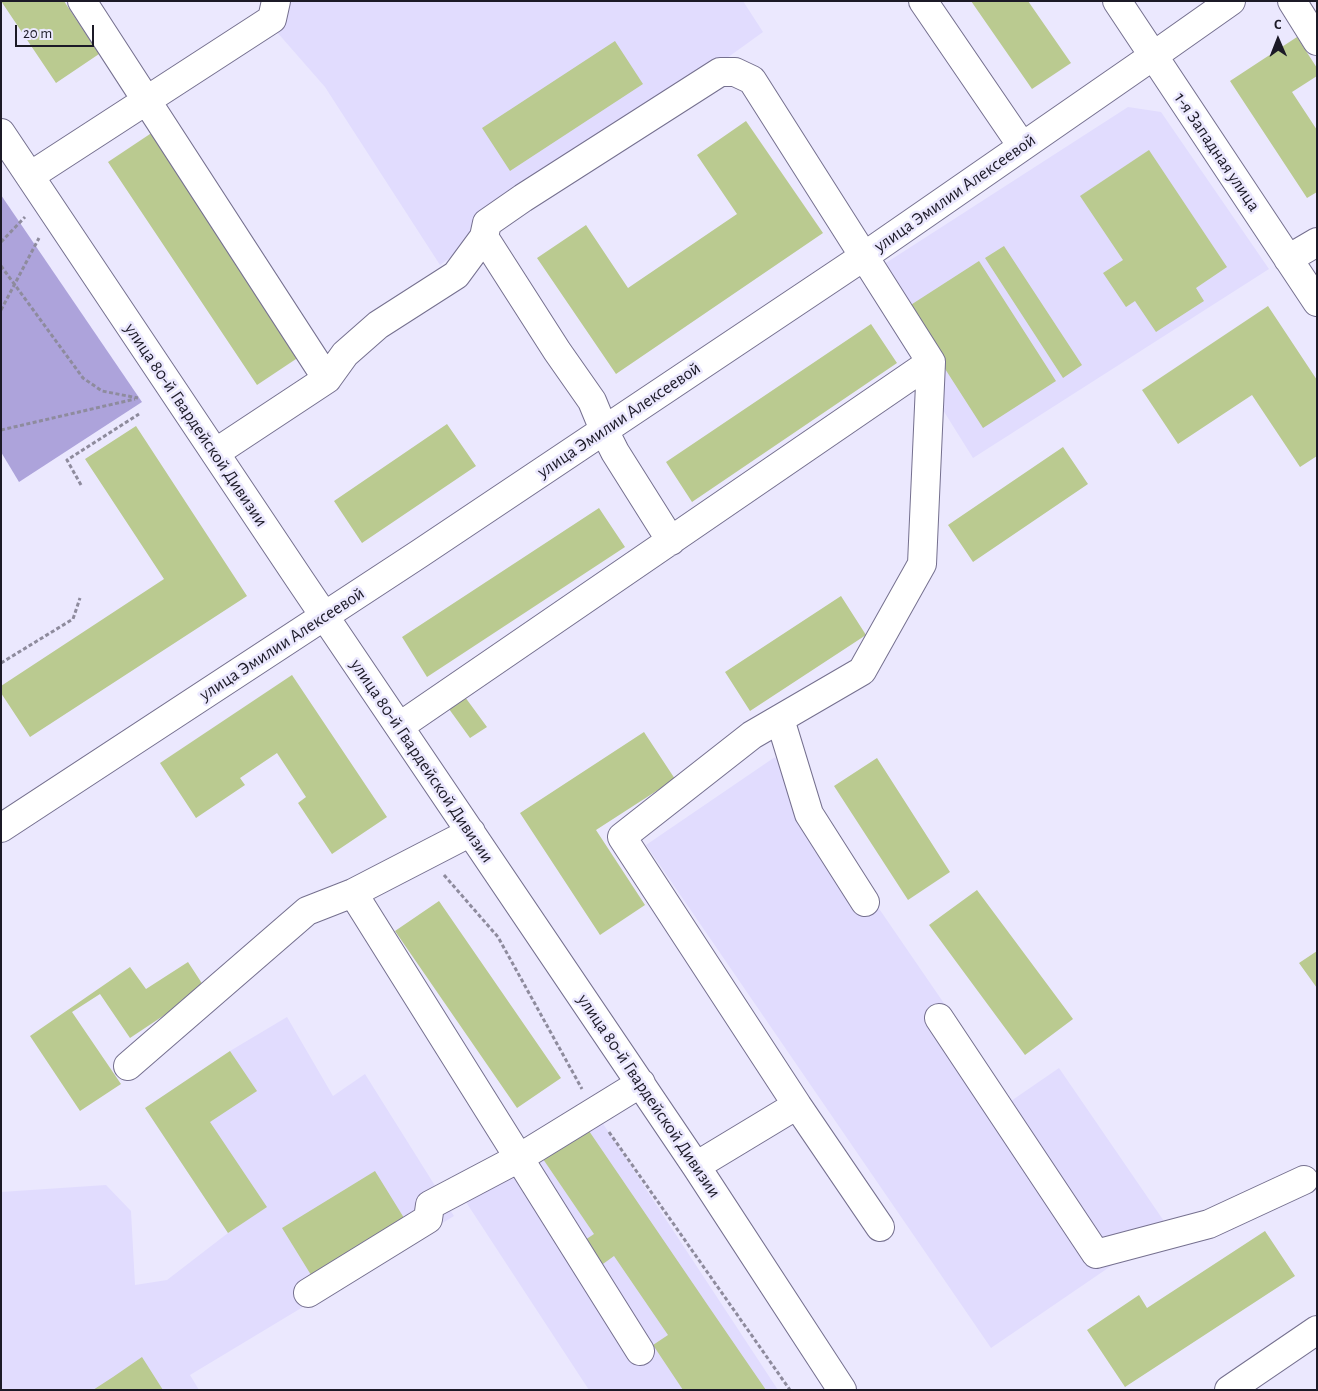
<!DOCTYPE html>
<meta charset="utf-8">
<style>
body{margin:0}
#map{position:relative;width:1318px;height:1391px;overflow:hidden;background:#ebe8fe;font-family:"Alegreya Sans",sans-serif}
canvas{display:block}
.frame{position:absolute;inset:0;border:2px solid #1c1a27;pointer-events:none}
.north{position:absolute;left:1253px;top:15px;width:50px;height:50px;-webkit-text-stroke:4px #ebe8fe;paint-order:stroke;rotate:359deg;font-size:14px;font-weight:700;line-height:20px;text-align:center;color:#1c1a27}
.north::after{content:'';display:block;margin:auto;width:18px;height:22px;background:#1c1a27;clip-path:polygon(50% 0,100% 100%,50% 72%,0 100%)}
.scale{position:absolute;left:15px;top:25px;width:79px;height:22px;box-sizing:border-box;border:2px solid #1c1a27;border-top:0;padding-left:6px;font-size:15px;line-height:18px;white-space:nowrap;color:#1c1a27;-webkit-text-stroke:4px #ebe8fe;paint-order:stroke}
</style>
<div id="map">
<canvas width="1318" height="1391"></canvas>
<div class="frame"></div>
<div class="north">С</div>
<div class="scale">20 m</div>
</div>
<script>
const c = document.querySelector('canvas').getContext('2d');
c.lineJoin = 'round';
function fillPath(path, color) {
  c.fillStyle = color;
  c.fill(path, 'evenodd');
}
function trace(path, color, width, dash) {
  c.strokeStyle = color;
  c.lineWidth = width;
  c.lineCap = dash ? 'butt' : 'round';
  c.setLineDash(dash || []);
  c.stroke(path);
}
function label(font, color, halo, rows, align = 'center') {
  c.font = font + ' "Alegreya Sans",sans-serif';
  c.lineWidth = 5;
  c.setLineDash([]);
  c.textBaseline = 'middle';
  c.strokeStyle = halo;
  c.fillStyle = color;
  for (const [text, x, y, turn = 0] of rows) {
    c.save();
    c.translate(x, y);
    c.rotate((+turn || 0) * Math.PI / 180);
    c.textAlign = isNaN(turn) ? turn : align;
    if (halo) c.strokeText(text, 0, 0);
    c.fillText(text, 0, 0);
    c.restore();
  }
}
fillPath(new Path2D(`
 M 275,1 L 743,1 L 763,32 L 440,265 L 325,87 L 262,15 Z
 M 1128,107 L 1161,112 L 1269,269 L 973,458 L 861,279 Z
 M 775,757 L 1011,1101 L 1059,1068 L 1168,1227 L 991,1348 L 646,845 Z
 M 287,1017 L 333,1096 L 365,1074 L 454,1216 L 190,1375 L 199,1390 L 1,1390 L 1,1192 L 106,1185 L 131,1211 L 135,1285 L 167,1280 L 228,1233 L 145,1108 L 230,1051 Z
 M 596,1113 L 778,1390 L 589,1390 L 464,1199 Z`), '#e1dcfe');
fillPath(new Path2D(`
 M 1,195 L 142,402 L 19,482 L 1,452 Z`), '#ada3db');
fillPath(new Path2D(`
 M 1,1 L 64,1 L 99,54 L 56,83 Z
 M 971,1 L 1028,1 L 1071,63 L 1032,89 Z
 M 1297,37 L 1317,68 L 1317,76 L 1292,92 L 1317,130 L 1317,192 L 1307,198 L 1230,81 Z
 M 615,41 L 643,84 L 510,171 L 482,128 Z
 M 746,121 L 823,233 L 616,374 L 537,258 L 586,225 L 628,288 L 737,214 L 697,155 Z
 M 153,132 L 302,355 L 257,385 L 108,162 Z
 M 1149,150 L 1227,267 L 1196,288 L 1204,301 L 1156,332 L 1135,301 L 1126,307 L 1103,273 L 1123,260 L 1080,196 Z
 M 1004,246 L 1082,365 L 1063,378 L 985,258 Z
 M 979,261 L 1056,381 L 983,428 L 906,308 Z
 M 1268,306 L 1317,380 L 1317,456 L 1300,467 L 1252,395 L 1178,444 L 1142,390 Z
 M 871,324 L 897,363 L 692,502 L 666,462 Z
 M 447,424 L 476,466 L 362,543 L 334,501 Z
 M 136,426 L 247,596 L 30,737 L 1,693 L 1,686 L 164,579 L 85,459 Z
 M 1063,447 L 1088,484 L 973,562 L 948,525 Z
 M 599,508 L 625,547 L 427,677 L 402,637 Z
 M 841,596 L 866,635 L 750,711 L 725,672 Z
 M 292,675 L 387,817 L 332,854 L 298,803 L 306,797 L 277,753 L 240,778 L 245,785 L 196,818 L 160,763 Z
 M 465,697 L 487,727 L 470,738 L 449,709 Z
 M 644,732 L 675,779 L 596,830 L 645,905 L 600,935 L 520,813 Z
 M 877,758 L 950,872 L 908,900 L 834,786 Z
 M 977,890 L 1073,1019 L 1025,1055 L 929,925 Z
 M 439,901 L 561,1078 L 517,1108 L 395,931 Z
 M 1317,951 L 1317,988 L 1299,963 Z
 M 188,962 L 205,988 L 130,1038 L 100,994 L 72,1012 L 121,1084 L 80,1111 L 30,1036 L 130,967 L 146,989 Z
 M 230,1051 L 257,1091 L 210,1122 L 267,1207 L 228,1233 L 145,1108 Z
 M 587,1128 L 709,1307 L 766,1390 L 683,1390 L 653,1345 L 668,1335 L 614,1256 L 596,1269 L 579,1244 L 594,1234 L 543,1159 Z
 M 375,1171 L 409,1226 L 316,1283 L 282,1228 Z
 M 1265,1231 L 1295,1276 L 1125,1387 L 1087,1330 L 1139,1295 L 1147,1308 Z
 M 142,1357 L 163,1390 L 93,1390 L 113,1377 Z`), '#baca90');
const minor = new Path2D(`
 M 82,1 L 327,379
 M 923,1 L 1022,146
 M 1117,1 L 1317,302
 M 1292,1 L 1317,41
 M 1,133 L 300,580 L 696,1166 L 842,1390
 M 30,176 L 272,19 L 276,1
 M 484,237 L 557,351 L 592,401 L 604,430 L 615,452 L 671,541
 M 1288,259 L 1317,242
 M 215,453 L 327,379 L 345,354 L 378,325 L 456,275 L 484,237 L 487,223 L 523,198 L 720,72 L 735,72 L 752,80 L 931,362 L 922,564 L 862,671 L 752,735 L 622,837 L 797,1105 L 696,1166
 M 780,719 L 809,814 L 865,902
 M 400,726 L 931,362
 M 1,828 L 419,554 L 863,257 L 1153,56 L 1231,1
 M 353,893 L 519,1158 L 641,1083
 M 939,1018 L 1096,1254 L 1209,1224 L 1304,1180
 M 128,1066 L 307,911 L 353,893 L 471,832
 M 797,1105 L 880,1227
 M 308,1293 L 428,1219 L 430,1205 L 519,1158 L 640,1351
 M 1229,1390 L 1317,1330`);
trace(minor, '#75708f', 30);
trace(new Path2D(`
 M 1,242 L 25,217
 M 1,266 L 83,378 L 102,391 L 138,398
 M 1,310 L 39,238
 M 1,430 L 135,399
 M 81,485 L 67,460 L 139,414
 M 1,663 L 73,619 L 80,598
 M 444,875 L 498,937 L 582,1089
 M 609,1132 L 790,1390`), '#8e8b9d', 3, [4, 2.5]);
trace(minor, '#fff', 28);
label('18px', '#1c1a27', '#ebe8fe', [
 ["1-я Западная улица",1217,152,56],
 ["улица Эмилии Алексеевой",955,193,-35],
 ["улица Эмилии Алексеевой",619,420,-34],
 ["улица 80-й Гвардейской Дивизии",196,425,56],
 ["улица Эмилии Алексеевой",282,644,-33],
 ["улица 80-й Гвардейской Дивизии",422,761,56],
 ["улица 80-й Гвардейской Дивизии",649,1096,56]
]);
</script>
